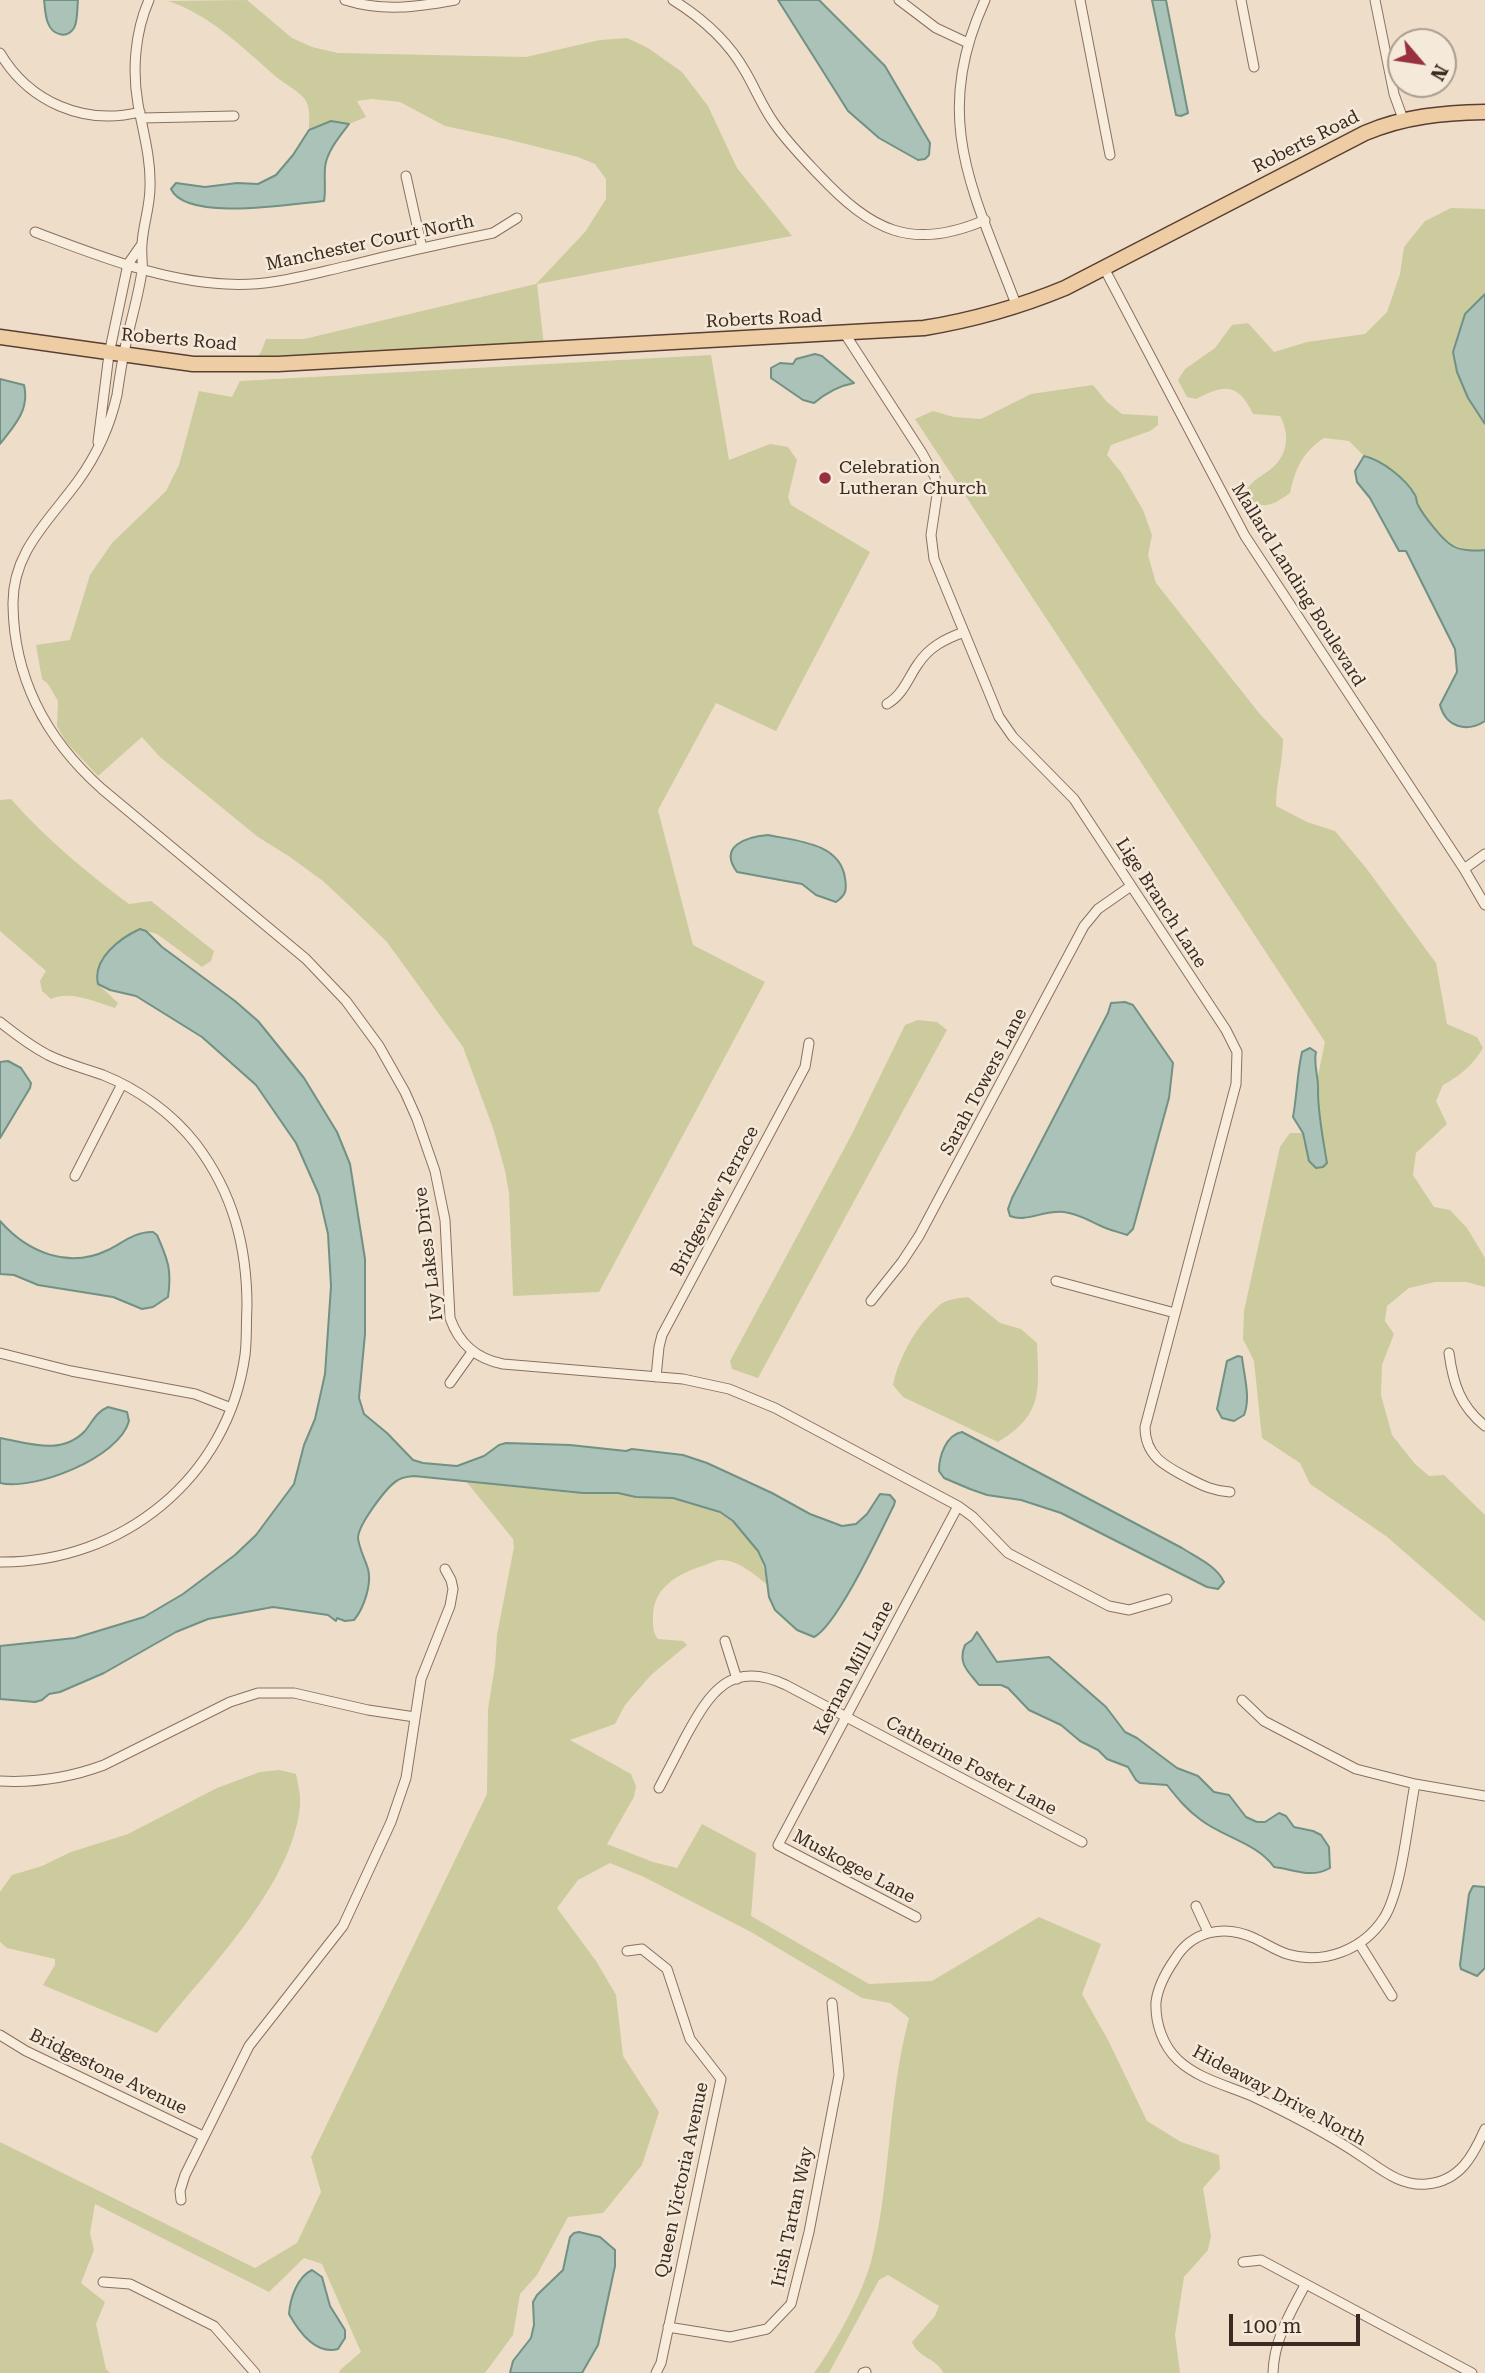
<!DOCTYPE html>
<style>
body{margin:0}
#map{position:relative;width:1485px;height:2373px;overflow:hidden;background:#eedec9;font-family:"Roboto Serif",serif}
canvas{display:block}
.north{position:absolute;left:1387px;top:28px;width:70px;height:70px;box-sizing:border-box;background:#f5e9d9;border:2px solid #ab9d8f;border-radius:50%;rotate:119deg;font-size:19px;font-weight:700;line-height:28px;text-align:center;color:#3b2a21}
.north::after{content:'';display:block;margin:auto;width:24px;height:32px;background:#98303e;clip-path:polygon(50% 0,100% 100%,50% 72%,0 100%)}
.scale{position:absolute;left:1229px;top:2314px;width:131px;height:32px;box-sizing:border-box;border:4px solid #3b2a21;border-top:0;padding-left:9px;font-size:21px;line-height:24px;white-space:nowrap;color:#3b2a21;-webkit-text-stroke:5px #f5e9d9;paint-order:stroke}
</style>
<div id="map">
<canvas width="1485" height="2373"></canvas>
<div class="north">N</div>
<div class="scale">100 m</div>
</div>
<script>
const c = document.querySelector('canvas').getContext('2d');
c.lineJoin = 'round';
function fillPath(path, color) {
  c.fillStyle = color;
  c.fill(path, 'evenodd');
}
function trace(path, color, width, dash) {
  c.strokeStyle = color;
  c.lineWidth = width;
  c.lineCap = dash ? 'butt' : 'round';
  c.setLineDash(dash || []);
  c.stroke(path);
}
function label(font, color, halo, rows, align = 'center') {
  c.font = font + ' "Roboto Serif",serif';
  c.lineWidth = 5;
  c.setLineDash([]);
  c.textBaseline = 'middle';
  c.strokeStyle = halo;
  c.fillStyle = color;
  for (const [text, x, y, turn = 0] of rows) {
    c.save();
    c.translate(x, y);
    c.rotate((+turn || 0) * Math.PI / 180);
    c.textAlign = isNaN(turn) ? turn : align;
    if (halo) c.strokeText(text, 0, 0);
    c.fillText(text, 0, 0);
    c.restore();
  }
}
fillPath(new Path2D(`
 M 247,0 L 292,38 L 312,47 L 338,53 L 526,57 L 600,40 L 627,38 L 648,48 L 682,72 L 708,106 L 737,168 L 792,236 L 537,284 L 544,345 L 255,360 L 261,352 L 266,339 L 304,339 L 536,284 L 585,232 L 606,199 L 606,179 L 595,164 L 578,157 L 506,139 L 445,126 L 400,102 L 372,99 L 357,101 L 366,117 L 349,124 C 333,120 324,122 309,130 C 309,119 311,107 304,98 C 296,89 283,83 274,75 C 241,46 210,15 168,1 Z
 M 1451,208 L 1485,209 L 1485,294 L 1465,315 L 1457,372 L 1468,398 L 1485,424 L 1485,550 C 1453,555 1436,532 1420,508 C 1417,503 1417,497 1413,493 C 1403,479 1384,468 1370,457 L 1364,456 L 1349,441 L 1324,438 C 1302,453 1296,467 1290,493 C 1272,506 1263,511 1243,496 C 1252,477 1266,476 1278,462 C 1289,448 1288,430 1280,416 L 1253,414 C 1238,383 1225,384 1196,399 L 1187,397 L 1178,380 L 1185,369 L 1215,348 L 1232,325 L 1248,323 L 1274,352 L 1307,342 L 1365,334 L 1387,312 L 1400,274 L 1404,247 L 1425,221 Z
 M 711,355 L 729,460 L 770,444 L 788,447 L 797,460 L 788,497 L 791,505 L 870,552 L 776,731 L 716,703 L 658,810 L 693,945 L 765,982 L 599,1292 L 513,1296 L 509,1193 L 505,1171 L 494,1131 L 463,1047 L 387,942 L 354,910 L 323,881 L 290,857 L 258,837 L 160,757 L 142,737 L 98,776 L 66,742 L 57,726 L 58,701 L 48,684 L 42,679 L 36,645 L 70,640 L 90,575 L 112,543 L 166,491 L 179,465 L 199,391 L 232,397 L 240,381 Z
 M 1093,385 L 1107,402 L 1122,414 L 1158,416 L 1158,425 L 1150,431 L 1111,445 L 1107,455 L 1121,472 L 1143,510 L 1152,535 L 1148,555 L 1156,583 L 1259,713 L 1283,739 C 1283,762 1276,783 1276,806 L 1307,822 L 1335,831 L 1366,868 L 1436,963 L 1447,1024 L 1477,1037 L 1483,1048 C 1473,1065 1460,1076 1443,1085 L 1436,1101 L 1447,1124 L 1416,1153 L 1413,1175 L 1434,1207 L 1450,1210 L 1467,1228 L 1485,1258 L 1485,1287 L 1466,1282 L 1435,1282 L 1409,1288 L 1387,1306 L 1385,1321 L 1394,1334 L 1382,1365 L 1381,1395 L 1392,1435 L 1415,1464 L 1429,1476 L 1444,1475 L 1485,1515 L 1485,1622 L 1386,1536 L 1310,1484 L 1300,1463 L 1262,1438 L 1254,1361 L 1243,1339 L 1244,1311 L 1280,1147 L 1290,1133 L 1303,1133 L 1304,1144 L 1321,1133 L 1317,1080 L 1325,1042 L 915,419 L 933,411 L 954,417 L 981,419 L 1031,394 Z
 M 11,799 C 46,839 86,872 129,904 L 151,901 L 214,951 L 211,961 L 202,967 L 157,934 L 140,929 L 96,977 L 98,984 L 118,1003 L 115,1008 C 96,1002 70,990 51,999 L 42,991 L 40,981 L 46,971 L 0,931 L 0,800 Z
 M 918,1020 L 937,1022 L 947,1030 L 758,1378 L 732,1369 L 730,1361 L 852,1134 L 905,1025 Z
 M 968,1297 L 1000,1323 L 1021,1329 L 1037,1343 C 1039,1392 1043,1415 998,1442 L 903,1397 L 893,1385 C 899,1356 918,1323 941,1304 C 948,1299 960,1298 968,1297 Z
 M 465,1480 C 504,1482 543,1492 583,1493 C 593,1493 604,1492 615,1493 C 622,1493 628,1496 636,1497 C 648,1498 661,1497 673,1498 C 723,1505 760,1534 768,1585 C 755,1575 737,1559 720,1560 C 715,1560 709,1564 705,1565 C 678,1574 652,1587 653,1619 C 653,1627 653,1633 658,1639 L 683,1641 L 687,1645 L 651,1675 L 625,1705 L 615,1724 L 570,1740 L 631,1774 L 636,1786 L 634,1797 L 607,1844 L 653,1862 L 677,1868 L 702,1824 L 756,1853 L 751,1916 L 869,1984 L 932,1981 L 1039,1917 L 1101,1944 L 1082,1994 L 1108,2040 L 1147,2121 L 1181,2142 L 1219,2155 L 1220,2169 L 1203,2188 L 1211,2236 L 1208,2250 L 1184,2277 L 1175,2335 L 1180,2373 L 943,2373 C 937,2358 918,2358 912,2342 L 935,2316 L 939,2306 L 888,2275 L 879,2280 L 829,2373 L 814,2373 C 836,2343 863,2293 872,2258 C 891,2179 888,2096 909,2018 L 890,2003 L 862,1998 L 751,1932 L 644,1877 L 610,1863 L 578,1880 L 557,1908 L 596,1961 L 616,1995 L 623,2056 L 659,2112 L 642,2165 L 603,2213 L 568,2217 L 537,2275 L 520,2294 L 513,2335 L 485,2373 L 339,2373 L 340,2370 L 361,2352 L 322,2264 L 304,2258 L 269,2292 L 95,2204 L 90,2233 L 94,2250 L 81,2283 L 105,2302 L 96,2324 L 106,2369 L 110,2373 L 0,2373 L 0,2142 L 255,2268 L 297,2243 L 321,2192 L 311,2157 L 487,1794 L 488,1709 L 495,1666 L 497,1635 L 514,1547 L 513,1539 Z
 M 279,1770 L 296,1774 C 298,1784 301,1796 300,1806 C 292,1887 205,1972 157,2033 L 43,1985 L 55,1965 L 55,1959 L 7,1948 L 0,1942 L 0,1892 L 12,1875 L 42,1866 L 71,1852 L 128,1834 L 217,1788 L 260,1772 Z`), '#cccb9d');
const water = new Path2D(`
 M 44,0 L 78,0 C 77,8 78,21 74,28 C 66,40 52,34 48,23 C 45,16 45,7 44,0 Z
 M 778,0 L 819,0 L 885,66 L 930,143 L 929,155 L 925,159 L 918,160 L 879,138 L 848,111 Z
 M 1152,0 L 1166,0 L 1188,113 L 1181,116 L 1176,115 Z
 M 331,121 L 349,124 C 340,136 326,152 325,168 C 324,179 326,190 324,201 C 292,204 186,222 171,189 L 176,183 L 205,187 L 237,183 L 258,184 L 276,175 L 293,155 L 309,130 Z
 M 1485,294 L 1485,424 L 1468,398 L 1457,372 L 1453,352 L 1465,314 Z
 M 815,354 L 822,356 L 854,383 C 838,386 826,393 814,403 L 803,400 L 771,378 L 771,368 L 780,363 L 793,364 L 796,359 Z
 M 0,379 L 24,385 C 30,410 14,426 0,444 Z
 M 1364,456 C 1382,460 1406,479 1415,495 C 1417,498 1416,502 1418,505 C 1423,515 1443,541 1453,546 C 1461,551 1477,551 1485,550 L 1485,721 C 1466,733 1446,727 1440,705 L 1457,672 L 1455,649 L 1406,551 L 1399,551 L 1370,498 L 1357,482 L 1355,471 Z
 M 768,835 C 797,841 840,843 845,878 C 847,890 846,895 836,902 L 816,895 L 802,884 L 737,872 C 718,846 746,837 768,835 Z
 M 140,929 L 146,931 L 162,947 L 235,1001 L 258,1021 L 304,1078 L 337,1132 L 350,1164 L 365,1259 L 365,1334 L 359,1398 L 364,1414 L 387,1433 L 413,1460 L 423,1463 L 457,1466 L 484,1456 L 499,1445 L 506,1443 L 570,1445 L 626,1451 L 632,1449 L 683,1455 L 707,1463 L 772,1493 L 810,1514 L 842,1526 L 856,1524 L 867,1514 L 880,1494 L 890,1495 L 895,1501 L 894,1505 C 881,1531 837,1626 814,1637 L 797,1630 L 775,1610 L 769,1597 L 765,1566 L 758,1551 L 733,1521 L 720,1512 L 673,1498 L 636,1497 L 618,1493 L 583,1493 L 414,1476 C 408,1477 403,1477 398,1480 C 387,1486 358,1525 358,1538 C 359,1548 365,1559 368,1569 C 372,1584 364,1608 354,1620 L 345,1621 L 337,1618 L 336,1621 L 328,1615 L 273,1607 L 208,1619 L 176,1632 L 104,1673 L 60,1692 L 49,1694 L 42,1700 L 35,1702 L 0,1699 L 0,1646 L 75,1638 L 144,1617 L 183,1594 L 235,1555 L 256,1535 L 294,1484 L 304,1445 L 315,1419 L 325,1374 L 331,1286 L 328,1234 L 319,1195 L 296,1143 L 256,1085 L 202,1037 L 136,996 L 110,990 L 98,984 C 92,959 120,938 140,929 Z
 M 1125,1002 L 1133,1005 L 1173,1063 L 1169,1098 L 1133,1229 L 1127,1235 C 1119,1232 1109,1230 1101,1226 C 1088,1220 1079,1214 1064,1212 C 1045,1209 1027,1223 1010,1216 L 1008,1209 L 1012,1198 L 1108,1013 L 1111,1003 Z
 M 1310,1048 L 1316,1052 C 1313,1065 1319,1077 1318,1091 C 1318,1114 1323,1139 1327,1163 L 1323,1167 L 1316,1168 L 1309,1161 L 1303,1133 L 1293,1117 C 1297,1096 1297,1073 1302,1052 Z
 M 8,1061 L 21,1068 L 31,1083 L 30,1088 L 0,1138 L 0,1062 Z
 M 0,1221 C 28,1253 69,1269 108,1250 C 122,1243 136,1231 153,1232 L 157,1235 C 168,1260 172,1270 168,1297 L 153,1307 L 142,1309 L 113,1297 L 38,1285 L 14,1275 L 0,1274 Z
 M 1238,1356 L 1242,1357 C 1244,1376 1251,1398 1244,1415 L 1234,1421 L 1222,1418 L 1217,1409 L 1227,1361 Z
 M 108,1407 L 127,1412 L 129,1421 C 119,1458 34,1491 0,1483 L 0,1438 C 29,1443 61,1456 85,1431 C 93,1421 96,1412 108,1407 Z
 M 962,1432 L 1182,1548 C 1196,1557 1217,1566 1224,1582 L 1218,1589 L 1207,1587 L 1061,1513 L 1021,1500 L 987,1495 L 970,1489 L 944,1478 L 939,1471 C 939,1456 946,1435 962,1432 Z
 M 977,1632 L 997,1662 L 1049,1657 L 1106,1707 L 1125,1732 L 1137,1738 L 1177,1768 L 1198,1776 L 1214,1792 L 1229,1795 L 1246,1817 L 1257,1822 L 1265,1822 L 1279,1813 L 1286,1816 L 1294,1827 L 1313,1831 L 1321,1835 L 1329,1847 L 1330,1868 C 1311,1879 1293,1869 1274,1867 C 1257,1843 1223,1837 1201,1820 C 1187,1810 1178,1799 1167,1785 L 1140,1783 L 1136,1780 L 1128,1767 L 1107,1759 L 1098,1750 L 1080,1741 L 1061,1725 L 1029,1710 L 1008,1688 L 1001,1685 L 979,1685 C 969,1672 957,1664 965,1645 L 972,1640 Z
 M 1473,1886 L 1485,1887 L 1485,1968 L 1477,1976 L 1461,1969 L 1460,1965 L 1469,1894 Z
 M 579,2232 L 600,2237 L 615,2250 L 615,2266 L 598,2345 L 582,2373 L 510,2373 L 513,2361 L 531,2338 L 534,2325 L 533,2302 L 537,2295 L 563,2270 L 570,2237 L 574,2233 Z
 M 312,2270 L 322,2277 L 330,2306 L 345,2330 L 345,2338 L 338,2349 C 315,2355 299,2332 289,2314 C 290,2299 297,2277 312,2270 Z`);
fillPath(water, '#aac2b8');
trace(water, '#709184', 2);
const street = new Path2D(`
 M 149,0 C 135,32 132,70 138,104 C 143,132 151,158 150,187 C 150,207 143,225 142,244 C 141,253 143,262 142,271 C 138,299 129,326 124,353 C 121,367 119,381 117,395 C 110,426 96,456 78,481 C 49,521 12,552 13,605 C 14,679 47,740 102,789 L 306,959 L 346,1001 L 379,1046 L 405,1092 L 417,1119 L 435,1171 L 445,1220 L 450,1318 C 459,1344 477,1359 503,1364 L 683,1379 L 729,1389 L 775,1408 L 958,1506 L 973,1517 L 1008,1553 L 1109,1606 L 1129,1610 L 1167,1599
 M 345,0 C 383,12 417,7 455,0
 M 673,0 C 702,18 728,41 745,71 C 755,88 762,106 774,123 C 787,142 803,158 819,175 C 871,230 911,252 985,220
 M 899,0 L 936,28 L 968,43
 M 985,0 C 930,121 974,192 1017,307
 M 1080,0 L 1110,155
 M 1241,0 L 1254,67
 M 1375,0 L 1394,94 L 1403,119
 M 0,53 C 29,102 84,126 140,112
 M 142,118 L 234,116
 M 406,176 L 422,248
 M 35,232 C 96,255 161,281 226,284 C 267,287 307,275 347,266 C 395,254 444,243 493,233 L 517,218
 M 1104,268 L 1245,536 L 1464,869 L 1485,905
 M 845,334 L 922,453 L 935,477 L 937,495 L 931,535 L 934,559 L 999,717 L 1013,737 L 1074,799 L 1226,1030 L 1237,1052 L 1236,1084 L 1145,1427 C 1145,1456 1165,1466 1188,1478 C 1203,1486 1214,1491 1230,1492
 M 98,442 L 109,354 L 128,264 L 142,244
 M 887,704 C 903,695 908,678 918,664 C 929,647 945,639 964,632
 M 1464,869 L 1485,854
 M 0,1022 C 15,1034 31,1046 48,1055 C 66,1064 84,1068 103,1075 C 138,1089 172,1113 196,1144 C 233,1193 247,1246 247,1307 C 246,1323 247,1339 245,1355 C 228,1478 122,1563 0,1562
 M 75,1176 L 122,1084
 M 1056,1281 L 1175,1313
 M 871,1301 L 902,1262 L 919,1236 L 1084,926 L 1098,909 L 1131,886
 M 0,1353 L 71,1371 L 195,1394 L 231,1408
 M 1449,1353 C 1453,1383 1460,1406 1485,1426
 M 656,1377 L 659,1347 L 662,1335 L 805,1067 L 809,1043
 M 450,1383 L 472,1352
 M 725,1641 L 737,1679
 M 1242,1700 L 1264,1721 L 1356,1769 L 1415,1784 L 1485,1796
 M 0,1781 C 37,1783 69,1778 104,1765 L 230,1702 L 258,1693 L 294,1693 L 368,1710 L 415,1717
 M 1415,1784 C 1408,1819 1402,1889 1384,1918 C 1363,1950 1324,1965 1287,1954 C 1275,1950 1265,1943 1254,1938 C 1224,1924 1192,1931 1175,1959 C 1166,1972 1158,1986 1156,2002 C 1155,2023 1163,2046 1178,2060 C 1198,2079 1229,2086 1254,2097 C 1290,2114 1327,2133 1361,2156 C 1381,2169 1401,2187 1427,2184 C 1460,2181 1473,2156 1485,2129
 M 659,1788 C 668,1771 677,1753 686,1736 C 710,1692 731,1659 786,1685 L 1082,1842
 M 1196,1906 L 1208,1932
 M 916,1917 L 778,1845 L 958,1506
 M 1359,1943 L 1392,1996
 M 627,1951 L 642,1949 L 667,1969 L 690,2039 L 721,2079 L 661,2363 L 656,2373
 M 0,2035 L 26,2051 L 203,2136
 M 181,2200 L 180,2191 L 185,2175 L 249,2046 L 343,1926 L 391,1822 L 406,1778 L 421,1679 L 450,1606 L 453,1589 L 451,1580 L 445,1569
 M 1243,2262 L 1261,2260 L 1472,2373
 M 103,2282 L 130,2284 L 214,2326 L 255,2373
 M 668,2327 L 730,2337 L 767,2329 L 791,2304 L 809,2232 L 839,2075 L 832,2003
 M 863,2373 L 866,2372
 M 1273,2373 C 1274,2339 1290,2314 1305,2285`);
const primary = new Path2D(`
 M 0,337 L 193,364 L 278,364 L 924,328 C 973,320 1019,307 1065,288 L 1365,133 C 1405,116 1443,113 1485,112`);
trace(street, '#8a705e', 11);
trace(primary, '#583f32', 17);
trace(street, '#f8ecdd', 9);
trace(primary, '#efcda4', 14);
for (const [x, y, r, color] of [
 [825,478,7,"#98303e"]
]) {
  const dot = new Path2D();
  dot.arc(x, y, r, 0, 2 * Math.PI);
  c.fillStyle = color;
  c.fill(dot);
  trace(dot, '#f5e9d9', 2.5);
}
label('18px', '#3b2a21', '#f5e9d9', [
 ["Roberts Road",1306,142,-27],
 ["Manchester Court North",370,243,-12],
 ["Roberts Road",764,319,-3],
 ["Roberts Road",179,340,5],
 ["Mallard Landing Boulevard",1298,585,58],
 ["Lige Branch Lane",1161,903,57],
 ["Sarah Towers Lane",984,1082,-62],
 ["Bridgeview Terrace",715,1201,-62],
 ["Ivy Lakes Drive",429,1254,-97],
 ["Kernan Mill Lane",854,1668,-62],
 ["Catherine Foster Lane",971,1766,28],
 ["Muskogee Lane",854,1867,28],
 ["Bridgestone Avenue",108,2072,26],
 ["Hideaway Drive North",1279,2096,28],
 ["Queen Victoria Avenue",682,2180,-78],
 ["Irish Tartan Way",793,2217,-78]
]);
label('18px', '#3b2a21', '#f5e9d9', [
 ["Celebration",839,468],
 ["Lutheran Church",839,489]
], 'left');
</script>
